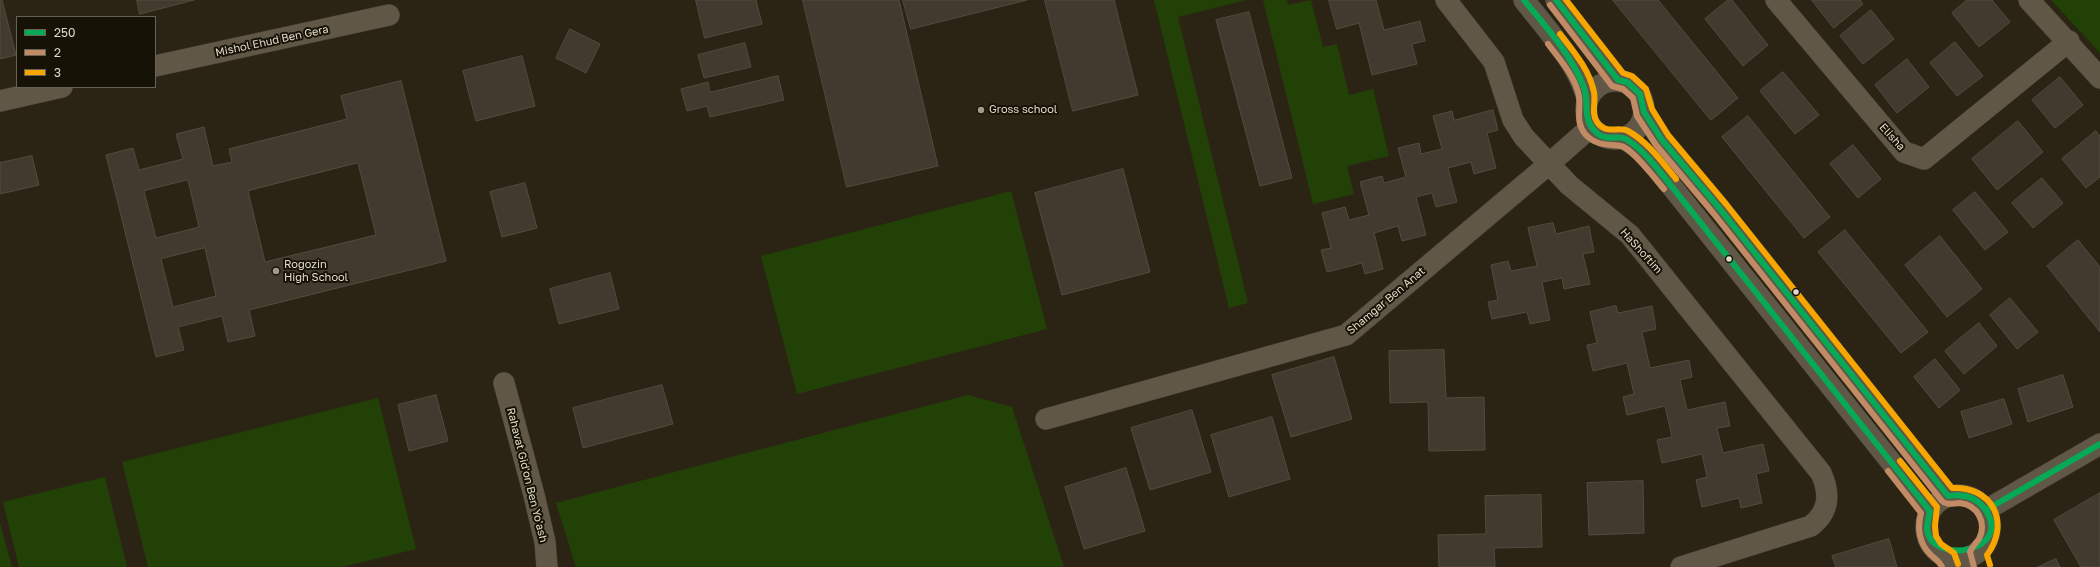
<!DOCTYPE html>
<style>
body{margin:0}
#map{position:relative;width:2100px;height:567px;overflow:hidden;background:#2b2415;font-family:"Golos Text",sans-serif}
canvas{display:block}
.legend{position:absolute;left:16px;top:16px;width:140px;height:72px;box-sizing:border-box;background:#171206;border:1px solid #686254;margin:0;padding:5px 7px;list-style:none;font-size:12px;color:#e1d9c9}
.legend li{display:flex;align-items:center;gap:8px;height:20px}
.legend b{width:20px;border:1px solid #686254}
</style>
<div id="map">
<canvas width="2100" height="567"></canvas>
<ul class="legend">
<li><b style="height:5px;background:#06aa56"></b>250</li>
<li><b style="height:5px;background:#c18c65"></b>2</li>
<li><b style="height:5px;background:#f7a600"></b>3</li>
</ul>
</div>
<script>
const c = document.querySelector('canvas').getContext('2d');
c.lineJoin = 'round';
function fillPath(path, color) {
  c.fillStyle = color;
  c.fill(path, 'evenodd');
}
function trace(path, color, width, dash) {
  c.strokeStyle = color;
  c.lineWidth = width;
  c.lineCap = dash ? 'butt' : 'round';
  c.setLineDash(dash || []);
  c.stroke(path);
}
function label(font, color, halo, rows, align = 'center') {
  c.font = font + ' "Golos Text",sans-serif';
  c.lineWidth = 4;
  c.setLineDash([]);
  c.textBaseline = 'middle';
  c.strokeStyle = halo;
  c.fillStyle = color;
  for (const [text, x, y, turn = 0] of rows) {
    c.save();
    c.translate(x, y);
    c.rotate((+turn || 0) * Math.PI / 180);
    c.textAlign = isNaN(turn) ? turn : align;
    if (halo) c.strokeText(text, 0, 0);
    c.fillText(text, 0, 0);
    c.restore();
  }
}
fillPath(new Path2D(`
 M 1154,0 L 1246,0 L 1178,17 L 1248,303 L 1229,308 Z
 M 1263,0 L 1287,0 L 1288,5 L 1311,0 L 1323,47 L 1337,44 L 1349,95 L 1373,89 L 1389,156 L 1347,166 L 1354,194 L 1313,204 Z
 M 2051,0 L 2100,0 L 2100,53 Z
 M 1011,191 L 1047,329 L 797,394 L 761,256 Z
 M 968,395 L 1012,407 L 1064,567 L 576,567 L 556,503 Z
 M 378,398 L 416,549 L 342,567 L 148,567 L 122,462 Z
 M 105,477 L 127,567 L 19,567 L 3,502 Z
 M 0,523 L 12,567 L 0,567 Z`), '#224107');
const building = new Path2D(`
 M 2,0 L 16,55 L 0,59 L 0,1 Z
 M 137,0 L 194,0 L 140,14 Z
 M 696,0 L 756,0 L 762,24 L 705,38 Z
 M 803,0 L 899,0 L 938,166 L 847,187 Z
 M 903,0 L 1027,0 L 911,29 Z
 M 1045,0 L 1114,0 L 1138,95 L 1073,111 Z
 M 1329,0 L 1376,0 L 1384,30 L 1420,21 L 1425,41 L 1412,44 L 1417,64 L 1372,75 L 1359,23 L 1337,29 Z
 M 1613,0 L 1658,0 L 1738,98 L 1711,120 Z
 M 1728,0 L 1732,0 L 1768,45 L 1743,66 L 1705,19 Z
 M 1812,0 L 1860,0 L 1863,4 L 1834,28 Z
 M 1967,0 L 1992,0 L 2010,22 L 1979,47 L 1952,13 Z
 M 1871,10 L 1894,39 L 1863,64 L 1840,36 Z
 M 1249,12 L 1292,178 L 1260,186 L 1216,20 Z
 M 570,29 L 600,44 L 586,73 L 556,58 Z
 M 1955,42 L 1983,76 L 1957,96 L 1930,63 Z
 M 745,43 L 751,67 L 704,78 L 698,55 Z
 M 522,56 L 535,106 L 476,121 L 463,71 Z
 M 1907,59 L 1929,87 L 1897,113 L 1875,85 Z
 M 1783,72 L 1819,115 L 1795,134 L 1760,91 Z
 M 778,76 L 784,100 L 710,117 L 707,106 L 687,111 L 681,89 L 708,82 L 710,92 Z
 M 2060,77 L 2083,105 L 2055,128 L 2032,100 Z
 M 401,81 L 446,261 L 249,310 L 255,336 L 228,342 L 222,316 L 178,327 L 184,350 L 156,357 L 106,155 L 133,148 L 139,170 L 183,159 L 176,134 L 204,127 L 213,166 L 232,162 L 229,149 L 347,119 L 341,96 ZM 358,163 L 376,235 L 265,262 L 248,191 ZM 188,180 L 199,227 L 156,238 L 144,191 ZM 205,248 L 216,296 L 173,307 L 161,259 Z
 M 1493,110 L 1498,130 L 1487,133 L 1496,168 L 1474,174 L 1471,162 L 1448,168 L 1457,202 L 1436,207 L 1432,193 L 1416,197 L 1426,235 L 1402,241 L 1398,226 L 1374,233 L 1383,269 L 1365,274 L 1362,263 L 1327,272 L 1321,250 L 1331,248 L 1322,213 L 1345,207 L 1349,220 L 1369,215 L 1360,182 L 1382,176 L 1384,183 L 1406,177 L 1398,148 L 1419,143 L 1421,154 L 1442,149 L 1433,116 L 1452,111 L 1454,120 Z
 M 1748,116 L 1830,217 L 1804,238 L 1722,137 Z
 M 2018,121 L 2043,152 L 1997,190 L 1972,159 Z
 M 2096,131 L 2100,136 L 2100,177 L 2086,188 L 2062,159 Z
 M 1853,145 L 1881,179 L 1858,198 L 1830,164 Z
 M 32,156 L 39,185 L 0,194 L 0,163 Z
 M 1123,169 L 1150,272 L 1062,295 L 1035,193 Z
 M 2042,178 L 2063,203 L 2033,228 L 2012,203 Z
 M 525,183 L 537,228 L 502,237 L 490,192 Z
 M 1975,192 L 2008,232 L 1985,250 L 1953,210 Z
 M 1553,223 L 1556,234 L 1589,226 L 1594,252 L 1583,254 L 1590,284 L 1564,289 L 1562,278 L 1542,282 L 1550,320 L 1530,324 L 1527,312 L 1492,319 L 1488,302 L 1498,300 L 1491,265 L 1508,261 L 1511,271 L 1537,266 L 1528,228 Z
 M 1845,230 L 1928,332 L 1901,353 L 1818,252 Z
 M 1940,236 L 1982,289 L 1947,317 L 1905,265 Z
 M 2078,240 L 2100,267 L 2100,332 L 2047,266 Z
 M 610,273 L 619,309 L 559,324 L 550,289 Z
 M 2010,298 L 2038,332 L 2017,349 L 1990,315 Z
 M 1616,306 L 1618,313 L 1652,306 L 1656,329 L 1642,332 L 1650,368 L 1689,360 L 1692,377 L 1680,380 L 1687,410 L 1725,402 L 1730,426 L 1717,428 L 1723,453 L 1763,444 L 1769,471 L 1756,474 L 1762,503 L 1741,508 L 1739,498 L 1702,507 L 1696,480 L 1707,477 L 1702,454 L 1662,463 L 1657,440 L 1672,437 L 1665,406 L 1627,415 L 1623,397 L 1634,394 L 1627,363 L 1593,371 L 1587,345 L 1597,343 L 1590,312 Z
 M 1979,323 L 1997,346 L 1964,374 L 1945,351 Z
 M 1444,350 L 1446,398 L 1484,397 L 1485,450 L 1429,451 L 1428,402 L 1390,403 L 1389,351 Z
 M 1334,357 L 1352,419 L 1291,437 L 1272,375 Z
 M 1935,359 L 1960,390 L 1939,408 L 1914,377 Z
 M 2063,375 L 2073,407 L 2028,422 L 2018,389 Z
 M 662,385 L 673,424 L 583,448 L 573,408 Z
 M 436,395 L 448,441 L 409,451 L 398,405 Z
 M 2004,399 L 2012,424 L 1969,438 L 1961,412 Z
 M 1192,410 L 1211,472 L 1150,490 L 1131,428 Z
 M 1272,417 L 1290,479 L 1229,497 L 1211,435 Z
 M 1126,468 L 1145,531 L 1084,549 L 1065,487 Z
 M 1643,481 L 1644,533 L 1589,535 L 1587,483 Z
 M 2100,493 L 2100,567 L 2081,567 L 2054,520 Z
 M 1541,495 L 1542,547 L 1494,548 L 1495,567 L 1439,567 L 1438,535 L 1486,534 L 1485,496 Z
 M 1889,539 L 1897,567 L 1836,567 L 1832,556 Z
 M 2056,559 L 2060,567 L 2038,567 Z`);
fillPath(building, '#413b2f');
trace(building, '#524c3f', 1);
const minor = new Path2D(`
 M 1446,0 L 1494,62 L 1513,120 L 1524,137 L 1569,185 L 1630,235 L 1821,473 C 1830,493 1830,511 1811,526 L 1681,567
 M 1524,0 C 1548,31 1576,60 1587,98
 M 1556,0 L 1618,80
 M 1776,0 L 1904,152 L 1924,159 L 2069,41
 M 2029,0 L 2100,78
 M 155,66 L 389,15
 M1586 110a29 29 0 1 1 58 0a29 29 0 1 1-58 0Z
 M 0,101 L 62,87
 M 1644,112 L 1662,140 L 1720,209 L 1948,496
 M 1624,138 L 1642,151 L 1657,168 L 1930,511
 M 504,383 L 534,495 L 545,542 L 547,567
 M 1046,419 L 1346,335 L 1549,164 L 1591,127
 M1926 527a32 32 0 1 1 64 0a32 32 0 1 1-64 0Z
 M 1986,510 L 2100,444`);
trace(minor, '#464033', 22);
trace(minor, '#605747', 21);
trace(new Path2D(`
 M 1524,0 C 1546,27 1570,53 1583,85 C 1590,100 1582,115 1593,129 C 1605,144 1616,134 1626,139 C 1638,146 1648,157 1657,168 L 1930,511 C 1929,517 1927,524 1927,529 C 1931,567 2017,551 1984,508 C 1975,496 1962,494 1948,496 L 1720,209 L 1662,140 L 1644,112 L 1640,94 L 1627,82 L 1618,80 L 1556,0
 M 1986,510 L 2100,444`), '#06aa56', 6);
trace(new Path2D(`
 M 1550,5 L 1612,86 L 1623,89 L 1633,98 L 1637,116 L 1656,145 L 1714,214 L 1942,501 C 1947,506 1953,503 1960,503 C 1978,505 1987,523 1979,539 C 1976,543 1972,547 1970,552 L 1974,567
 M 1548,44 C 1560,60 1575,76 1579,96 C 1581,110 1575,121 1585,134 C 1596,146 1607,144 1621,146 C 1633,149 1656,180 1664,189
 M 1888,471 L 1921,513 C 1917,528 1919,544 1931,555 C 1935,559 1940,562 1942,567`), '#c18c65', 6);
trace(new Path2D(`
 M 1566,0 L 1623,73 L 1632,76 L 1646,89 L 1652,109 L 1668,135 L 1726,204 L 1952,488 C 1992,486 2011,522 1987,555 L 1990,565
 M 1560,34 C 1574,52 1589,69 1594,92 C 1596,102 1591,114 1597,122 C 1606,135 1618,126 1628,131 C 1648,142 1662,162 1676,179
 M 1900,461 L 1937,507 L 1935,526 L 1936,536 L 1941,544 L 1954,553 L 1958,564`), '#f7a600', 6);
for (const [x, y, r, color] of [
 [981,110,4,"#a19a8a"],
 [1729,259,3.5,"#e1d9c9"],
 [276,271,4,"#a19a8a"],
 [1796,292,3.5,"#e1d9c9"]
]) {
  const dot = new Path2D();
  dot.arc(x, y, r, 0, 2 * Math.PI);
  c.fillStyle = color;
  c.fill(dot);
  trace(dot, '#171206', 1.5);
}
label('11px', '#e1d9c9', '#171206', [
 ["Mishol Ehud Ben Gera",272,41,-12],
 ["Elisha",1892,137,48],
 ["HaShoftim",1641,251,48],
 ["Shamgar Ben Anat",1386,301,-40],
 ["Rahavat Gid'on Ben Yo'ash",527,475,76]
]);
label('11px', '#e1d9c9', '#171206', [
 ["Gross school",989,110],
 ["Rogozin",284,265],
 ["High School",284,278]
], 'left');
</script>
